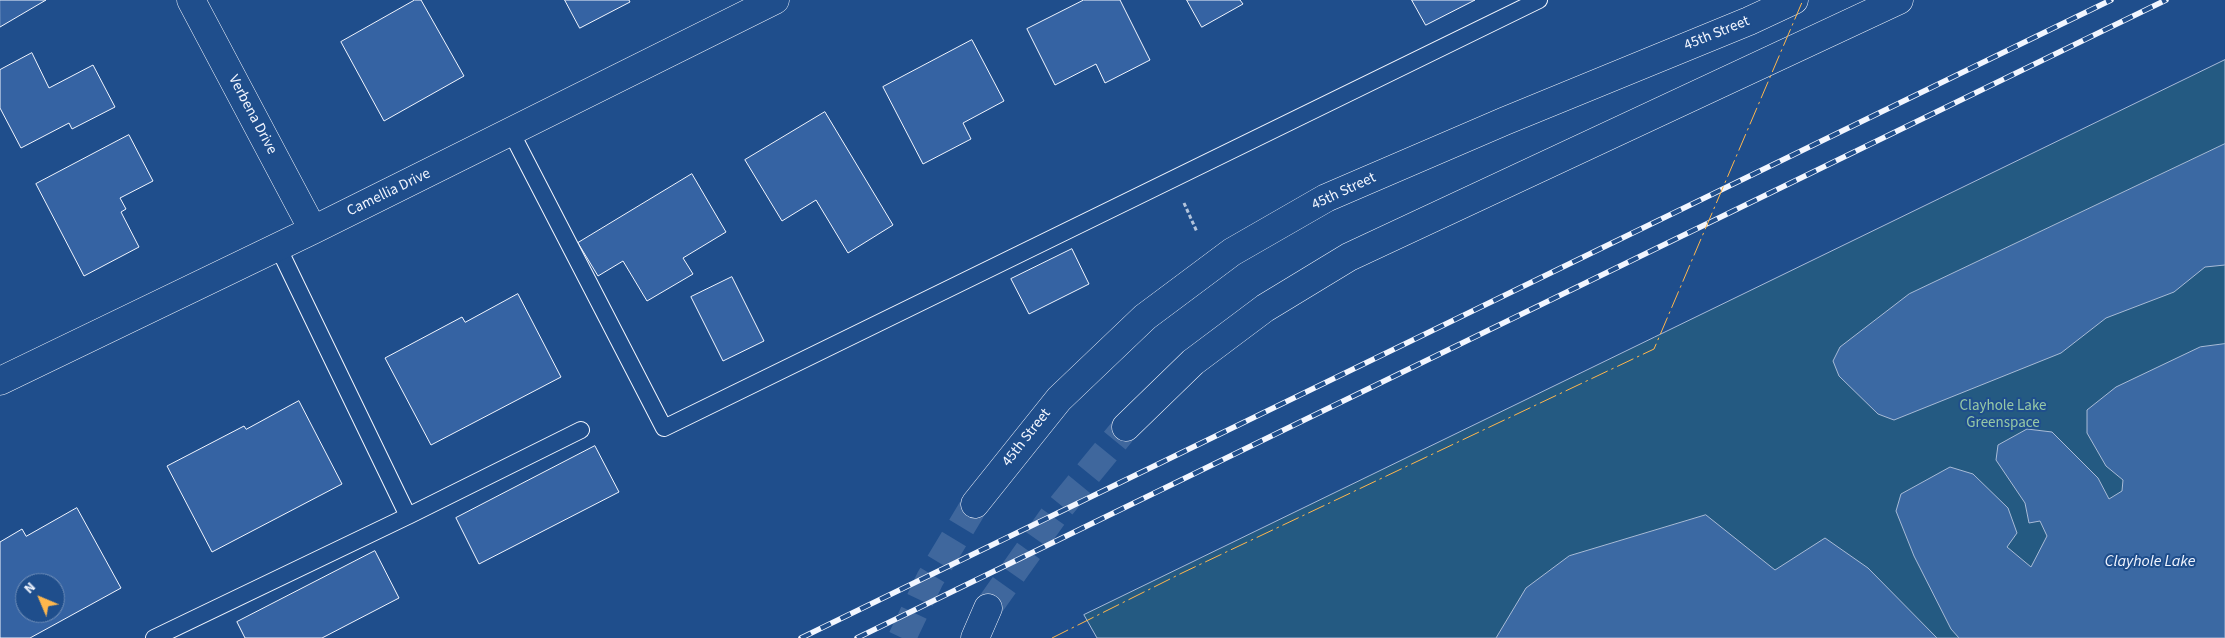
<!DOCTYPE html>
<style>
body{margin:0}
#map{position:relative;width:2225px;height:638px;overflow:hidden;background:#1f4e8c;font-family:"Source Sans 3",sans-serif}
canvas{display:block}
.north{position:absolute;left:15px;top:573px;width:50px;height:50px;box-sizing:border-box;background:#1f4e8c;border:1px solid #7391ba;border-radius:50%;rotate:315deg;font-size:14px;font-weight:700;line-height:20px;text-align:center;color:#f2f6ff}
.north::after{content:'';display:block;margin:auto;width:18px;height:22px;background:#ffb74d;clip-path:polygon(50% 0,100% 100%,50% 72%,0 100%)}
</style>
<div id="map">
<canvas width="2225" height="638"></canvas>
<div class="north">N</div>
</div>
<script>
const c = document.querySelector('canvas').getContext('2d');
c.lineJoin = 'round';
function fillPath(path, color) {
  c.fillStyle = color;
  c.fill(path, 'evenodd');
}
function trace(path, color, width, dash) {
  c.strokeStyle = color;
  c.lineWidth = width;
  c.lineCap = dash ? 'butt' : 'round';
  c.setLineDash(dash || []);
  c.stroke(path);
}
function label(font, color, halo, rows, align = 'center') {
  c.font = font + ' "Source Sans 3",sans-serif';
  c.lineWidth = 4;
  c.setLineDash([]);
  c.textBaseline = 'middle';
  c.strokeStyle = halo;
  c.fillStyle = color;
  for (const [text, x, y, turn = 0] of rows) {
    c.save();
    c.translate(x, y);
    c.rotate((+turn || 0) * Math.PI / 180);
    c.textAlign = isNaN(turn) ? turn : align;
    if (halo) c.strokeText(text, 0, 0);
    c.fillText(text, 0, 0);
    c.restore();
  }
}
const green = new Path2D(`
 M 2225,60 L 2225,638 L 1097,638 L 1084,615 Z`);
fillPath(green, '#245a82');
trace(green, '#a8bbd7', 1);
const water = new Path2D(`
 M 2225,144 L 2225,265 L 2205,267 L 2174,292 L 2106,318 L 2061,353 L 1894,420 L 1878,414 L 1839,376 L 1833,361 L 1840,347 L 1909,294 Z
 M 2225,344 L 2225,638 L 1959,638 L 1951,629 L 1914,556 L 1896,511 L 1901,494 L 1950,467 L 1973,474 L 2008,508 L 2017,533 L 2007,547 L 2031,567 L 2047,536 L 2040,521 L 2029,523 L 2025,503 L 1996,460 L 1998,445 L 2027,429 L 2052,432 L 2098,478 L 2109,499 L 2122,491 L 2123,480 L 2106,466 L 2087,433 L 2087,410 L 2116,387 L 2200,347 Z
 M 1706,515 L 1775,570 L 1825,538 L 1868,568 L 1937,638 L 1496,638 L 1526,588 L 1569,556 Z`);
fillPath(water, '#3b69a3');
trace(water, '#a8bbd7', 1);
const building = new Path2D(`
 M 0,0 L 46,0 L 0,27 Z
 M 415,0 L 421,0 L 464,76 L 384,121 L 341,42 Z
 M 565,0 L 629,0 L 630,2 L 580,28 Z
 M 1084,0 L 1120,0 L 1150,60 L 1105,83 L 1096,64 L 1055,85 L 1027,29 Z
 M 1187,0 L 1240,0 L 1243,4 L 1202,27 Z
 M 1412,0 L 1475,0 L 1426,25 Z
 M 972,40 L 1004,101 L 963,123 L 971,139 L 923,164 L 883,87 Z
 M 32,53 L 49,88 L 93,65 L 115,107 L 72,129 L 69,123 L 21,148 L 0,108 L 0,70 Z
 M 825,112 L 893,225 L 848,253 L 816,200 L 782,221 L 745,160 Z
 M 129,135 L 153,181 L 120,198 L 126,209 L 121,212 L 139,247 L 84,276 L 36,184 Z
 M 692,174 L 726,232 L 683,258 L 693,274 L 647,301 L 623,261 L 598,276 L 578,243 Z
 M 1072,249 L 1089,284 L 1029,314 L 1011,279 Z
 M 732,277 L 764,341 L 723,361 L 691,297 Z
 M 518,294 L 561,377 L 431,445 L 385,358 L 462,317 L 465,322 Z
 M 299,401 L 342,484 L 212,552 L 167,466 L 244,426 L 246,429 Z
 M 595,446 L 619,492 L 479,564 L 456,518 Z
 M 77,508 L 121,588 L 30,638 L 0,638 L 0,542 L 22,529 L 26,536 ZM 25,583 L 55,583 L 55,613 L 25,613 Z
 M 375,551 L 399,598 L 322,638 L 245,638 L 237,622 Z`);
fillPath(building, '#3563a3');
trace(building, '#f2f6ff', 1);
trace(new Path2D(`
 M 988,608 L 1054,515 L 1126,427
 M 902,638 L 930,579 L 975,504`), '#3f679d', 28, [28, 14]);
const service = new Path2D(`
 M 511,132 L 664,428 L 1539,0
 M 408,516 L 581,430
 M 154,638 L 408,516 L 278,247`);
const minor = new Path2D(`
 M 191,0 L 313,230
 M 0,381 L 313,230 L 775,0`);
const secondary = new Path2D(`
 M 1126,427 L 1193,362 L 1265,308 L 1349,257 L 1899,0
 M 975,504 L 1059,399 L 1145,317 L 1232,252 L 1326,198 L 1505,121 L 1749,21 L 1794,0
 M 975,638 L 988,608`);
trace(service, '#f2f6ff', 18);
trace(minor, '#f2f6ff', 29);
trace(secondary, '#f2f6ff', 29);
trace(new Path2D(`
 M 1184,203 L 1197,232`), '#b3c4dc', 3, [4, 2.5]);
trace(service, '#1f4e8c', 16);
trace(minor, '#1f4e8c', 28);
trace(secondary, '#1f4e8c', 28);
const rail = new Path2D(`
 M 801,638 L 2111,0
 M 857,638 L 2166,0`);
trace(rail, '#f2f6ff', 5.5);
trace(rail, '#1f4e8c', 4, [11]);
trace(new Path2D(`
 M 1052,638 L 1182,573 L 1654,349 L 1803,0`), '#ffb74d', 1, [18, 4, 2.5, 4]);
label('15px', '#f2f6ff', '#1f4e8c', [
 ["45th Street",1717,34,-22],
 ["Verbena Drive",252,115,62],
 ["45th Street",1344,192,-25],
 ["Camellia Drive",389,193,-26],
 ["45th Street",1027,438,-52]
]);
label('15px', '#97c8a6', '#1f4e8c', [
 ["Clayhole Lake",2003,407],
 ["Greenspace",2003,424]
]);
label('italic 16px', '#f2f6ff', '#1f4e8c', [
 ["Clayhole Lake",2150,562]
]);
</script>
